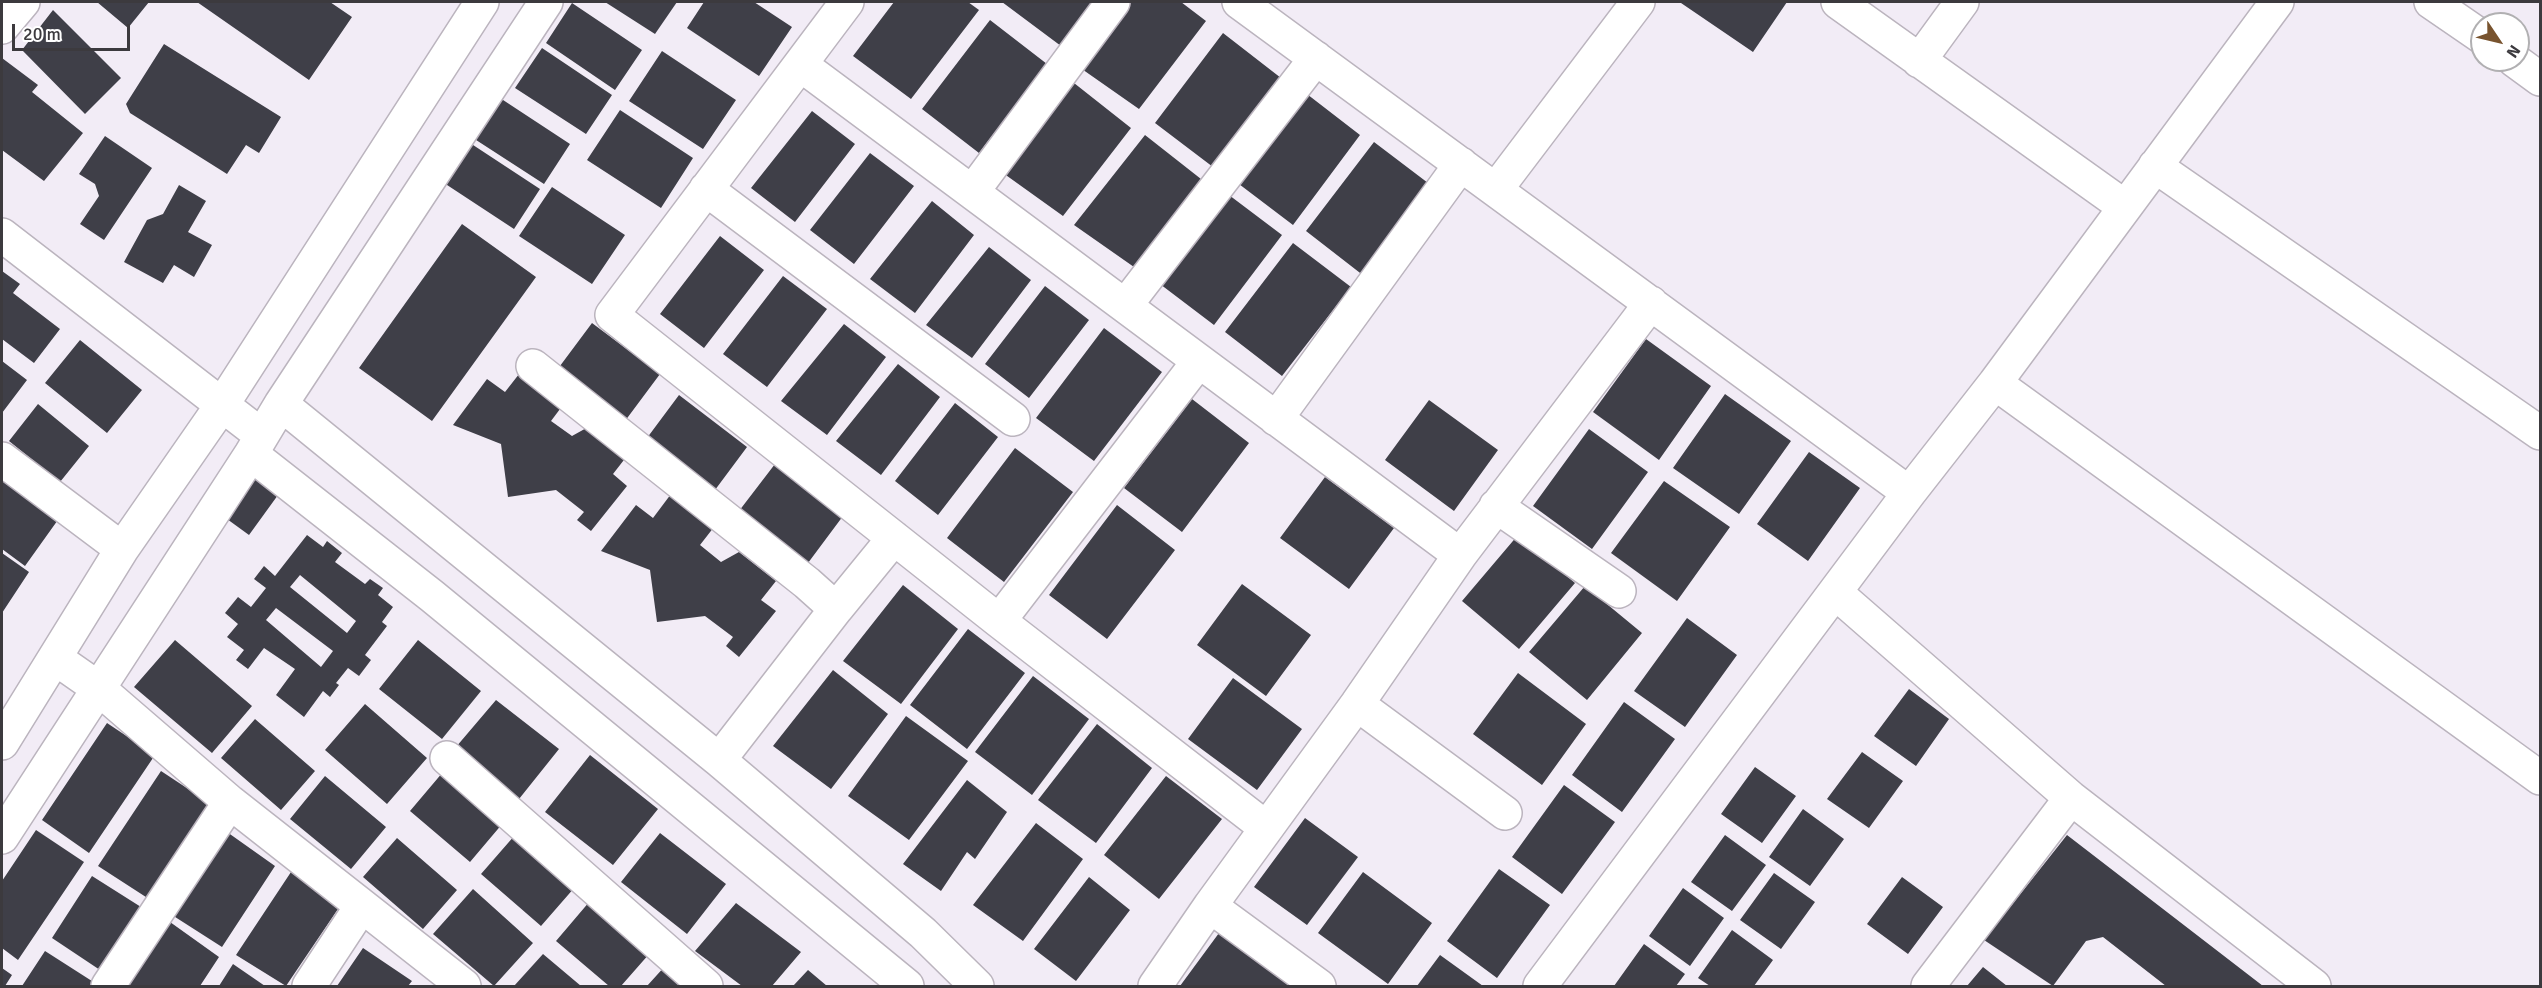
<!DOCTYPE html>
<style>
body{margin:0}
#map{position:relative;width:2542px;height:988px;overflow:hidden;background:#f2ecf6;font-family:Signika,sans-serif}
canvas{display:block}
.frame{position:absolute;inset:0;border:3px solid #3c3a3e;pointer-events:none}
.north{position:absolute;left:2470px;top:12px;width:60px;height:60px;box-sizing:border-box;background:#fff;border:2px solid #b1b0b2;border-radius:50%;rotate:125deg;font-size:16px;font-weight:700;line-height:24px;text-align:center;color:#3c3a3e}
.north::after{content:'';display:block;margin:auto;width:21px;height:27px;background:#78532e;clip-path:polygon(50% 0,100% 100%,50% 72%,0 100%)}
.scale{position:absolute;left:12px;top:24px;width:118px;height:27px;box-sizing:border-box;border:3px solid #3c3a3e;border-top:0;padding-left:8px;font-size:18px;line-height:21px;white-space:nowrap;color:#3c3a3e;-webkit-text-stroke:4px #fff;paint-order:stroke}
</style>
<div id="map">
<canvas width="2542" height="988"></canvas>
<div class="frame"></div>
<div class="north">N</div>
<div class="scale">20 m</div>
</div>
<script>
const c = document.querySelector('canvas').getContext('2d');
c.lineJoin = 'round';
function fillPath(path, color) {
  c.fillStyle = color;
  c.fill(path, 'evenodd');
}
function trace(path, color, width, dash) {
  c.strokeStyle = color;
  c.lineWidth = width;
  c.lineCap = dash ? 'butt' : 'round';
  c.setLineDash(dash || []);
  c.stroke(path);
}
fillPath(new Path2D(`
 M 97,2 L 149,2 L 128,28 Z
 M 197,2 L 330,2 L 352,17 L 309,80 Z
 M 605,2 L 677,2 L 655,34 Z
 M 704,2 L 754,2 L 792,27 L 759,76 L 687,28 Z
 M 894,2 L 968,2 L 979,10 L 911,99 L 853,56 Z
 M 1002,2 L 1095,2 L 1061,46 Z
 M 1131,2 L 1181,2 L 1206,21 L 1139,109 L 1079,67 Z
 M 1682,2 L 1787,2 L 1753,52 L 1681,3 Z
 M 572,3 L 642,50 L 615,90 L 546,43 Z
 M 53,10 L 121,78 L 85,114 L 22,50 Z
 M 990,20 L 1047,64 L 979,153 L 922,109 Z
 M 1223,33 L 1281,78 L 1213,167 L 1155,123 Z
 M 164,44 L 281,117 L 259,153 L 246,145 L 227,174 L 130,113 L 126,104 Z
 M 542,48 L 612,95 L 586,134 L 515,88 Z
 M 662,51 L 736,100 L 703,149 L 629,101 Z
 M 2,58 L 38,85 L 32,92 L 83,133 L 44,181 L 2,150 Z
 M 1074,83 L 1131,128 L 1063,216 L 1003,173 Z
 M 1303,91 L 1360,135 L 1293,225 L 1235,181 Z
 M 500,98 L 570,144 L 544,184 L 473,138 Z
 M 620,110 L 693,158 L 661,208 L 587,160 Z
 M 812,111 L 855,144 L 795,222 L 751,188 Z
 M 1145,135 L 1201,179 L 1134,267 L 1074,225 Z
 M 105,136 L 152,168 L 104,240 L 80,224 L 99,196 L 95,184 L 79,174 Z
 M 1374,142 L 1432,186 L 1364,276 L 1306,231 Z
 M 470,143 L 540,189 L 514,229 L 444,183 Z
 M 870,153 L 914,186 L 854,264 L 810,230 Z
 M 179,185 L 206,201 L 188,232 L 212,245 L 194,277 L 174,265 L 163,283 L 124,262 L 147,220 L 163,214 Z
 M 552,187 L 625,235 L 592,284 L 519,236 Z
 M 1225,192 L 1282,235 L 1214,325 L 1156,281 Z
 M 932,201 L 974,235 L 915,313 L 870,279 Z
 M 462,224 L 536,277 L 432,421 L 359,368 Z
 M 720,236 L 764,270 L 704,348 L 660,314 Z
 M 1293,243 L 1351,287 L 1282,376 L 1225,332 Z
 M 989,247 L 1031,280 L 972,358 L 926,325 Z
 M 2,271 L 20,284 L 13,293 L 60,329 L 34,363 L 2,339 Z
 M 783,276 L 827,309 L 767,387 L 723,354 Z
 M 1045,286 L 1089,320 L 1029,398 L 985,364 Z
 M 592,323 L 660,374 L 625,421 L 557,370 Z
 M 844,324 L 886,357 L 827,435 L 781,401 Z
 M 1104,328 L 1162,372 L 1094,461 L 1036,418 Z
 M 1646,339 L 1711,386 L 1659,460 L 1593,412 Z
 M 80,340 L 142,390 L 107,433 L 45,383 Z
 M 2,361 L 27,380 L 2,413 Z
 M 898,364 L 940,397 L 881,475 L 836,441 Z
 M 523,369 L 566,401 L 551,421 L 572,436 L 590,426 L 627,456 L 613,474 L 627,486 L 591,531 L 577,520 L 584,512 L 556,490 L 508,497 L 501,444 L 453,425 L 487,379 L 505,392 Z
 M 1725,394 L 1791,441 L 1739,514 L 1673,468 Z
 M 679,395 L 747,447 L 712,494 L 644,442 Z
 M 1192,399 L 1249,443 L 1182,532 L 1124,488 Z
 M 1429,400 L 1498,450 L 1454,511 L 1385,460 Z
 M 955,403 L 998,437 L 938,515 L 895,481 Z
 M 38,404 L 89,446 L 60,482 L 9,441 Z
 M 1589,429 L 1648,472 L 1592,549 L 1533,506 Z
 M 1015,448 L 1073,492 L 1004,582 L 947,538 Z
 M 1809,452 L 1860,488 L 1808,561 L 1757,524 Z
 M 775,464 L 843,516 L 808,563 L 739,511 Z
 M 2,475 L 60,517 L 25,566 L 2,549 Z
 M 1325,477 L 1394,528 L 1349,589 L 1280,538 Z
 M 255,479 L 278,495 L 249,535 L 227,519 Z
 M 1664,481 L 1730,527 L 1677,601 L 1611,553 Z
 M 671,494 L 714,527 L 700,545 L 721,562 L 739,552 L 776,581 L 761,600 L 776,611 L 739,657 L 726,646 L 733,637 L 705,616 L 657,622 L 650,570 L 601,551 L 636,505 L 653,518 Z
 M 1117,505 L 1175,550 L 1107,639 L 1049,595 Z
 M 307,535 L 323,547 L 327,541 L 342,553 L 335,562 L 365,584 L 370,579 L 383,588 L 378,595 L 393,607 L 382,622 L 387,626 L 365,655 L 371,660 L 359,676 L 348,668 L 336,683 L 339,685 L 330,697 L 323,691 L 304,717 L 276,695 L 295,669 L 264,648 L 248,669 L 236,660 L 244,650 L 227,637 L 238,624 L 225,613 L 238,597 L 251,607 L 266,588 L 254,579 L 264,566 L 275,576 ZM 300,575 L 356,621 L 347,633 L 290,587 ZM 276,608 L 333,651 L 321,667 L 266,620 Z
 M 1518,535 L 1575,583 L 1519,649 L 1462,601 Z
 M 2,553 L 29,572 L 2,613 Z
 M 1242,584 L 1311,635 L 1266,696 L 1197,645 Z
 M 903,585 L 958,629 L 901,704 L 843,661 Z
 M 1585,586 L 1642,633 L 1587,700 L 1529,652 Z
 M 1687,618 L 1737,655 L 1685,727 L 1634,691 Z
 M 968,629 L 1025,673 L 967,749 L 910,705 Z
 M 175,640 L 252,706 L 212,753 L 134,687 Z
 M 418,640 L 481,691 L 442,739 L 379,689 Z
 M 833,670 L 888,714 L 831,789 L 773,746 Z
 M 1518,673 L 1586,724 L 1542,785 L 1473,734 Z
 M 1033,676 L 1089,719 L 1032,795 L 975,752 Z
 M 1233,678 L 1302,729 L 1257,790 L 1188,739 Z
 M 1909,689 L 1949,719 L 1916,766 L 1874,736 Z
 M 496,700 L 559,749 L 519,799 L 456,747 Z
 M 1624,702 L 1675,739 L 1622,812 L 1572,775 Z
 M 365,704 L 427,758 L 387,804 L 325,750 Z
 M 906,716 L 968,761 L 909,840 L 848,796 Z
 M 255,719 L 315,771 L 281,810 L 221,758 Z
 M 107,723 L 155,755 L 89,853 L 42,820 Z
 M 1097,724 L 1152,768 L 1096,843 L 1038,800 Z
 M 1862,752 L 1903,781 L 1869,828 L 1827,799 Z
 M 590,755 L 658,809 L 613,865 L 545,812 Z
 M 1755,767 L 1796,796 L 1762,843 L 1721,814 Z
 M 161,771 L 211,804 L 149,899 L 98,866 Z
 M 443,772 L 503,823 L 470,862 L 410,811 Z
 M 325,776 L 386,827 L 351,869 L 290,819 Z
 M 1166,776 L 1222,819 L 1159,899 L 1104,855 Z
 M 967,780 L 1007,812 L 975,859 L 967,852 L 941,891 L 903,864 Z
 M 1564,785 L 1615,822 L 1562,894 L 1512,857 Z
 M 1803,809 L 1844,839 L 1810,886 L 1769,857 Z
 M 1305,818 L 1358,857 L 1307,925 L 1254,887 Z
 M 1036,823 L 1083,859 L 1023,941 L 973,905 Z
 M 36,830 L 84,862 L 18,960 L 2,948 L 2,881 Z
 M 227,832 L 275,866 L 222,947 L 172,915 Z
 M 660,833 L 726,884 L 687,934 L 621,882 Z
 M 515,835 L 575,887 L 541,926 L 481,874 Z
 M 1725,835 L 1766,865 L 1732,911 L 1691,882 Z
 M 2067,835 L 2263,986 L 2166,986 L 2103,937 L 2086,941 L 2053,986 L 1984,940 Z
 M 397,838 L 457,890 L 423,929 L 363,877 Z
 M 1499,869 L 1550,905 L 1497,978 L 1447,941 Z
 M 291,872 L 340,906 L 286,986 L 236,955 Z
 M 1363,872 L 1432,923 L 1388,984 L 1318,933 Z
 M 1774,873 L 1815,902 L 1781,949 L 1740,920 Z
 M 92,876 L 141,907 L 100,970 L 52,938 Z
 M 1089,877 L 1130,910 L 1076,981 L 1034,949 Z
 M 1902,877 L 1943,907 L 1908,954 L 1867,924 Z
 M 1683,888 L 1724,918 L 1690,966 L 1649,936 Z
 M 473,889 L 533,943 L 494,986 L 433,934 Z
 M 590,901 L 650,953 L 621,986 L 609,986 L 556,941 Z
 M 736,903 L 801,952 L 772,986 L 742,986 L 695,951 Z
 M 170,922 L 219,957 L 200,986 L 128,986 Z
 M 1732,930 L 1773,960 L 1754,986 L 1710,986 L 1698,978 Z
 M 1219,933 L 1289,985 L 1287,986 L 1180,986 Z
 M 1644,944 L 1685,974 L 1676,986 L 1614,986 Z
 M 363,948 L 412,981 L 408,986 L 337,986 Z
 M 45,951 L 95,983 L 93,986 L 22,986 Z
 M 543,954 L 581,986 L 514,986 Z
 M 1440,955 L 1483,986 L 1417,986 Z
 M 233,964 L 265,986 L 219,986 Z
 M 666,965 L 691,986 L 647,986 Z
 M 1983,967 L 2007,986 L 1967,986 Z
 M 2,968 L 12,975 L 5,986 L 2,986 Z
 M 808,970 L 827,986 L 793,986 Z`), '#3f3f48');
const minor = new Path2D(`
 M 847,2 L 612,315 L 999,621 L 1265,827
 M 1239,2 L 1909,493
 M 1838,2 L 2125,207
 M 2431,2 L 2482,37
 M 2,27 L 23,2
 M 2514,60 L 2540,79
 M 1919,61 L 1962,2
 M 801,65 L 1460,555
 M 2155,166 L 2540,433
 M 1497,188 L 1638,2
 M 706,189 L 1013,419
 M 973,191 L 1113,2
 M 2,235 L 261,435
 M 1125,306 L 1316,58
 M 533,366 L 807,583 L 836,609
 M 1995,383 L 2540,778
 M 281,404 L 719,760 L 923,933 L 977,986
 M 1276,419 L 1461,164
 M 251,454 L 432,596 L 907,986
 M 2,459 L 122,549
 M 1496,506 L 1619,591
 M 1836,593 L 2071,798 L 2314,986
 M 999,621 L 1199,361
 M 55,658 L 98,688 L 230,802 L 464,986
 M 1357,704 L 1505,813
 M 2,743 L 122,549 L 222,405 L 482,2
 M 447,758 L 706,986
 M 719,760 L 836,609 L 894,538
 M 2,837 L 251,454 L 281,404 L 546,2
 M 1210,906 L 1319,986
 M 108,986 L 230,802
 M 309,986 L 361,907
 M 1155,986 L 1210,906 L 1357,704 L 1460,555 L 1651,303
 M 1540,986 L 1909,493 L 1995,383 L 2277,2
 M 1928,986 L 2071,798`);
trace(minor, '#bbb4be', 36);
trace(minor, '#fff', 33);
</script>
